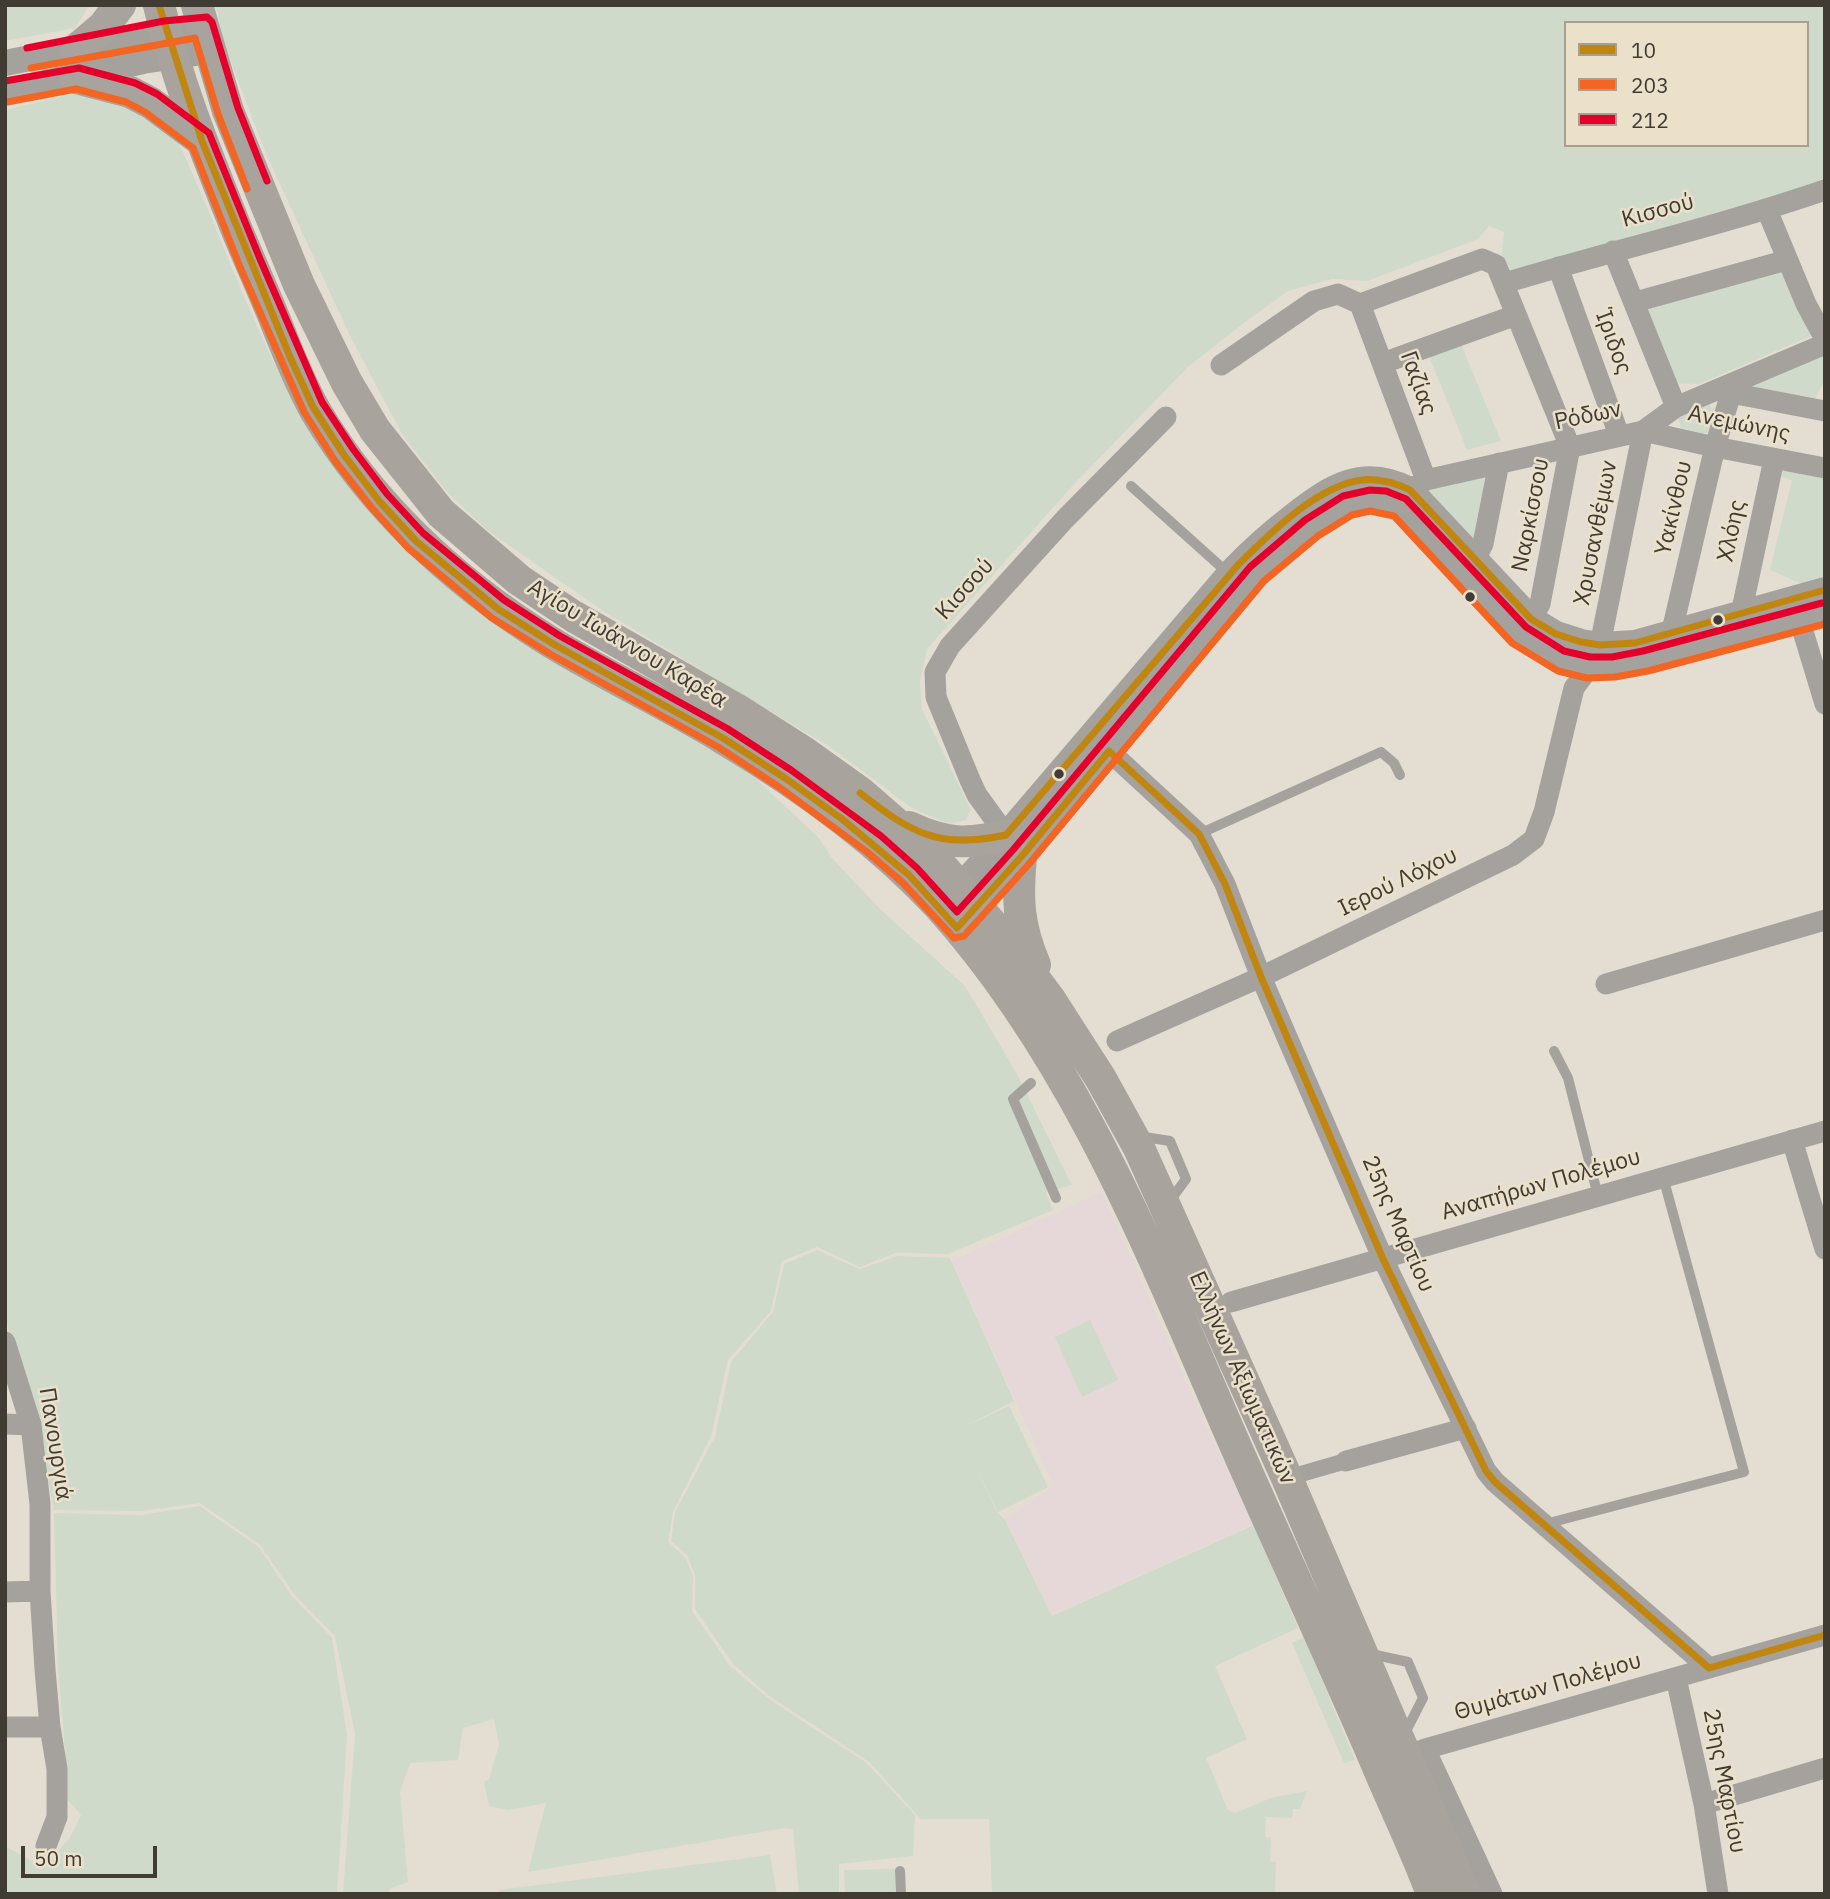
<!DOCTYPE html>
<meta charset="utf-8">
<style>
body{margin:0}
#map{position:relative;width:1830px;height:1899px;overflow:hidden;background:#e4ded2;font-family:"IBM Plex Sans",sans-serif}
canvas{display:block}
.frame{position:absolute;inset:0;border:7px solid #403c34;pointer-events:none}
.legend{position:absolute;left:1564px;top:21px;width:245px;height:126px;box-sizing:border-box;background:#ebe1cb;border:2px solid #a79f8f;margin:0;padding:9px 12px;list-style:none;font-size:21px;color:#403c34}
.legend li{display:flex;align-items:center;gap:14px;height:35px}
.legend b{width:35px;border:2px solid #a79f8f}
.scale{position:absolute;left:21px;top:1846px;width:136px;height:32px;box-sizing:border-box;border:4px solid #403c34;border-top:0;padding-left:9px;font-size:21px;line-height:24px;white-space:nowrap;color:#403c34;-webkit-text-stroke:5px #ebe1cb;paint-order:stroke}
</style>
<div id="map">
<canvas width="1830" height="1899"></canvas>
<div class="frame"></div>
<ul class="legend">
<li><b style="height:9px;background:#c08610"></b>10</li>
<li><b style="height:9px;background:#f26522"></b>203</li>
<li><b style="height:9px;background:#e4002b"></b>212</li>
</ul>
<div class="scale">50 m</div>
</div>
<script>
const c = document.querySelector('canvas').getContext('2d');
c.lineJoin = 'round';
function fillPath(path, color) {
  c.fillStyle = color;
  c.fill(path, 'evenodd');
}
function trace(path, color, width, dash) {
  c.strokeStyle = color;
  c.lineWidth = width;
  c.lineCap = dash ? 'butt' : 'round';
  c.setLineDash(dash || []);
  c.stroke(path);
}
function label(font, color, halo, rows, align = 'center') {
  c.font = font + ' "IBM Plex Sans",sans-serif';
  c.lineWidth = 5;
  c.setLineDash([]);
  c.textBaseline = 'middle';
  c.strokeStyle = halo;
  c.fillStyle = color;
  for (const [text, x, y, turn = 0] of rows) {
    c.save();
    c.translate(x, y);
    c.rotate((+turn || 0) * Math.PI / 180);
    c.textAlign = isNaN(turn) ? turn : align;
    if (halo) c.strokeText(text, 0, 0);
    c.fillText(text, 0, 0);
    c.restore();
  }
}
fillPath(new Path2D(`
 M 1102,1192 L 1203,1420 L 1253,1524 L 1052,1615 L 1006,1519 L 1054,1486 L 952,1261 Z`), '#e6d7d9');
fillPath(new Path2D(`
 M 5,5 L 97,5 L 88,8 L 75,28 L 5,41 Z
 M 216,5 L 1825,5 L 1825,184 L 1507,278 L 1501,261 L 1504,232 L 1489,226 L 1478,239 L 1367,281 L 1332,279 L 1288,291 L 1245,322 L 1189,366 L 1075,483 L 927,649 L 920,681 L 922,709 L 971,810 L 966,820 L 949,824 L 913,809 L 830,747 L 603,611 L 487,530 L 446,491 L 402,434 L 351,338 L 266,154 L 224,44 ZM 1566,23 L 1807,23 L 1807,145 L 1566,145 Z
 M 75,93 L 117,100 L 172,133 L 183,152 C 231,258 273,388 344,480 L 655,715 L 753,776 L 819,838 L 831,857 L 880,909 L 965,986 L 1016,1072 L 1072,1185 L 1046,1192 L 1053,1210 L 948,1254 L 896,1253 L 860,1267 L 817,1247 L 782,1261 L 771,1311 L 728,1360 L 711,1436 L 673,1512 L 668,1542 L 686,1558 L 693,1576 L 692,1611 L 730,1666 L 769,1699 L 867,1763 L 915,1815 L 913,1856 L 839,1864 L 839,1894 L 799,1894 L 793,1829 L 785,1828 L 528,1872 L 546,1803 L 508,1810 L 489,1806 L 484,1782 L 489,1779 L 499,1745 L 494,1719 L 463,1728 L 458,1760 L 410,1763 L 400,1792 L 408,1882 L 389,1889 L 388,1894 L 343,1894 L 355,1734 L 335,1636 L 294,1594 L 260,1545 L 200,1503 L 141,1511 L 54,1510 L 36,1423 L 5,1317 L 5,110 Z
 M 1781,269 L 1813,335 L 1699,384 L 1671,383 L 1645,314 L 1654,300 Z
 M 1461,344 L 1501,441 L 1467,450 L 1429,356 Z
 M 1825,350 L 1825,379 L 1813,403 L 1752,389 L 1748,381 Z
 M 1707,402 L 1718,413 L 1715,429 L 1705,434 L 1681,428 L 1677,415 Z
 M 1797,470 L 1825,475 L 1825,579 L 1804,585 L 1770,570 L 1792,480 L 1779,476 L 1781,471 Z
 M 1491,474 L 1476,543 L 1425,489 Z
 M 817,1250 L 860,1269 L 897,1256 L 950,1258 L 1014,1401 L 966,1426 L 1009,1406 L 1048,1487 L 998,1512 L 971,1458 L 997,1512 L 1005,1520 L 1052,1616 L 1254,1525 L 1298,1628 L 1215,1666 L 1247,1739 L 1206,1758 L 1228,1810 L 1235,1813 L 1271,1798 L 1307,1791 L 1300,1809 L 1293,1809 L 1292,1818 L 1266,1817 L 1265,1837 L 1271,1838 L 1270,1861 L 1276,1862 L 1275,1894 L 992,1894 L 989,1819 L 921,1819 L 869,1762 L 768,1695 L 733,1664 L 695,1609 L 695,1576 L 687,1555 L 671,1541 L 675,1512 L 715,1437 L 731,1362 L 773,1312 L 784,1264 Z
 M 1090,1320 L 1118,1380 L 1082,1397 L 1055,1337 Z
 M 199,1506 L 259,1547 L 292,1596 L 332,1638 L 347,1735 L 337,1894 L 5,1894 L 5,1846 L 43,1867 L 69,1839 L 81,1815 L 66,1798 L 64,1737 L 58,1667 L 54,1513 L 141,1515 Z
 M 1304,1637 L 1355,1760 L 1344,1763 L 1292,1643 Z
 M 770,1855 L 777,1894 L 500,1894 L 499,1890 Z
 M 895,1869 L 895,1894 L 845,1894 L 844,1870 Z`), '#cfdacb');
trace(new Path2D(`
 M 1131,486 L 1229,574
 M 1199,834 L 1381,752 L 1394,763 L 1400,775
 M 1554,1051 L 1568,1078 L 1598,1196
 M 1031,1083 L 1013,1099 L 1056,1198
 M 1138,1136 L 1170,1141 L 1186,1179 L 1169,1202
 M 1545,1524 L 1744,1472 L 1663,1177
 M 1366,1653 L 1408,1662 L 1423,1698 L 1404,1735
 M 900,1871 L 901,1894`), '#a5a29e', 10);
trace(new Path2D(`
 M 1287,1478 L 1346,1461`), '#a5a29e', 16);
trace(new Path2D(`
 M 1767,210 L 1806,304 L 1825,339
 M 1613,251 L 1676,407
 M 1558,267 L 1619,435
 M 1505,283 C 1611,251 1720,226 1825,190
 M 1635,302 L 1787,260
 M 1360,304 L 1426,480
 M 1383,363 L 1516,315
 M 1221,365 L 1314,301 L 1338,294 L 1360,304 L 1482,259 L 1496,265 L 1570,447 L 1540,604 L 1531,619
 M 1728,386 L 1731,393 L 1825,411
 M 1643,431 L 1715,447 L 1825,468
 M 1403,502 L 1410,490 L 1426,480 L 1643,431 L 1676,407 L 1825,344
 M 1475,559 L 1483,544 L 1499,463
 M 1795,605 L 1825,704
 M 1741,614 L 1774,459
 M 1671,635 L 1715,447 L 1731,393
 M 1109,751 L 1199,834 L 1225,884 L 1261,977 L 1383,1259 L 1486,1471 L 1495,1482 L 1709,1668
 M 1006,835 L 977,795 L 970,780 L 936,697 L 935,672 L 950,646 L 1065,519 L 1166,417
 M 1606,984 L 1825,920
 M 1117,1041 L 1261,977 L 1513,855 L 1534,839 L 1544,812 L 1574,688 L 1589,668 L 1600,645 L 1643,431
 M 1792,1140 L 1825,1249
 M 1231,1302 L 1825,1131
 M 5,1342 L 31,1425 L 40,1504 L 40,1591 L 45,1669 L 50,1727 L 57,1769 L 57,1817 L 46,1846
 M 5,1424 L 31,1425
 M 1346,1461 L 1466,1428
 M 5,1592 L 40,1591
 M 1676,1678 L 1704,1804 L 1718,1894
 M 5,1727 L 50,1727
 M 1425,1749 L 1492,1894
 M 1407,1756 L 1425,1749 L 1825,1635
 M 1704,1804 L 1825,1768`), '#a5a29e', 21);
trace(new Path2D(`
 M 5,63 L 166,31 L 202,26
 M 5,92 L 143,61 L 209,51
 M 947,901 L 991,853 L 1231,572 C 1250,552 1270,534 1292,517 C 1330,487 1363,465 1410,490 L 1531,619 L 1556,634 L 1581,642 L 1600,645 L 1635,643 L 1825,590
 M 964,921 L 1021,857 L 1257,574 L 1312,528 L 1348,505 L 1369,500 L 1383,501 L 1400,507 L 1519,635 L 1560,661 L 1589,668 L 1613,667 L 1645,661 L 1825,613`), '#a5a29e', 26);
trace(new Path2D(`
 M 159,5 C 177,81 207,155 236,228 C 248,257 261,286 273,315 C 286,348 299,381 316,412 C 374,508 454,582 549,641 C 606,676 667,704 724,739 C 801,785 877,839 938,905 C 1084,1067 1160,1276 1247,1472 C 1292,1573 1338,1673 1381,1774 C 1398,1814 1417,1853 1432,1894
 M 197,5 L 228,111 L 299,285 L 347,383 L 375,430 L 441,513 L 519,580 L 573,616 L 741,712 L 805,753 L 861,793 L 930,853 L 1004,938 L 1049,998 L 1101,1079 L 1139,1148 L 1287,1478 L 1465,1894
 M 77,49 L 103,27 L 120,5
 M 76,78 L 130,92 L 151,103 L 202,141
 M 909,827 C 945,844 967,845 1006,835
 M 1021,857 C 1017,899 1018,925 1035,965`), '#a8a39d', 32);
trace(new Path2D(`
 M 159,5 L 202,141 L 290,357 L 313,407 L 344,455 L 379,501 L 416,541 L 498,609 L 555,645 L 723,738 L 785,778 L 842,819 L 909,875 L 957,928 L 1021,857 L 1109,751 L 1199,834 L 1225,884 L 1261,977 L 1383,1259 L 1486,1471 L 1495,1482 L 1709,1668 L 1825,1635
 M 860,793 C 913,834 938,849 1006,835 L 1238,565 C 1268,535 1319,484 1363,480 C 1380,478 1395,483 1410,490 L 1531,619 L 1556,634 L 1581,642 L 1600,645 L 1635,643 L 1825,590`), '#c08610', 7);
trace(new Path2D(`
 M 31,68 L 195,38 L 218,114 L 247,189
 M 7,102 L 76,89 L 126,102 L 145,112 L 193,148 L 240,267 L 304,412 L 335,461 L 371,507 L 408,548 L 492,618 L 550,654 L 718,747 L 779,787 L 867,852 L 902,882 L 954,938 L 964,936 L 1029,864 L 1264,581 L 1318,536 L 1352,515 L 1370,511 L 1394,516 L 1512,643 L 1558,671 L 1587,678 L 1615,677 L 1648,671 L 1825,624`), '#f26522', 7);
trace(new Path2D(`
 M 27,48 L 164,21 L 207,17 L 212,22 L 238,108 L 267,181
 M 5,81 L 79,68 L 135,83 L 157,94 L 209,133 L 260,259 L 322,402 L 353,449 L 387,494 L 423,533 L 504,600 L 560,636 L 728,729 L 791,770 L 881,836 L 917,868 L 957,912 L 1013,850 L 1250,567 L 1305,520 L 1343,496 L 1370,490 L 1386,491 L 1406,499 L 1526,627 L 1564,651 L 1590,657 L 1612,657 L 1643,651 L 1822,603`), '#e4002b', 7);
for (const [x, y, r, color] of [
 [1470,597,6,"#403c34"],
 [1718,620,6,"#403c34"],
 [1059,774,6,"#403c34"]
]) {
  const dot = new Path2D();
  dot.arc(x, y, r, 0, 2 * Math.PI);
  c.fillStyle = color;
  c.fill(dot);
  trace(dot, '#ebe1cb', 2.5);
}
label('23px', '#403c34', '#ebe1cb', [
 ["Κισσού",1658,211,-15],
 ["Ίριδος",1613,342,70],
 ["Γαζίας",1418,383,70],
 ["Ρόδων",1588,416,-12],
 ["Ανεμώνης",1739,424,12],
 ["Υακίνθου",1674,508,-77],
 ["Ναρκίσσου",1531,515,-79],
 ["Χλόης",1732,531,-78],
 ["Χρυσανθέμων",1596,533,-79],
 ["Κισσού",965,589,-48],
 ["Αγίου Ιωάννου Καρέα",627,644,31],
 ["Ιερού Λόχου",1398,882,-26],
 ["Αναπήρων Πολέμου",1541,1185,-16],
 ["25ης Μαρτίου",1398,1224,66],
 ["Ελλήνων Αξιωματικών",1242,1378,66],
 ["Πανουργιά",55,1444,81],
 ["Θυµάτων Πολέµου",1548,1687,-16],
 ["25ης Μαρτίου",1724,1781,79]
]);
</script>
